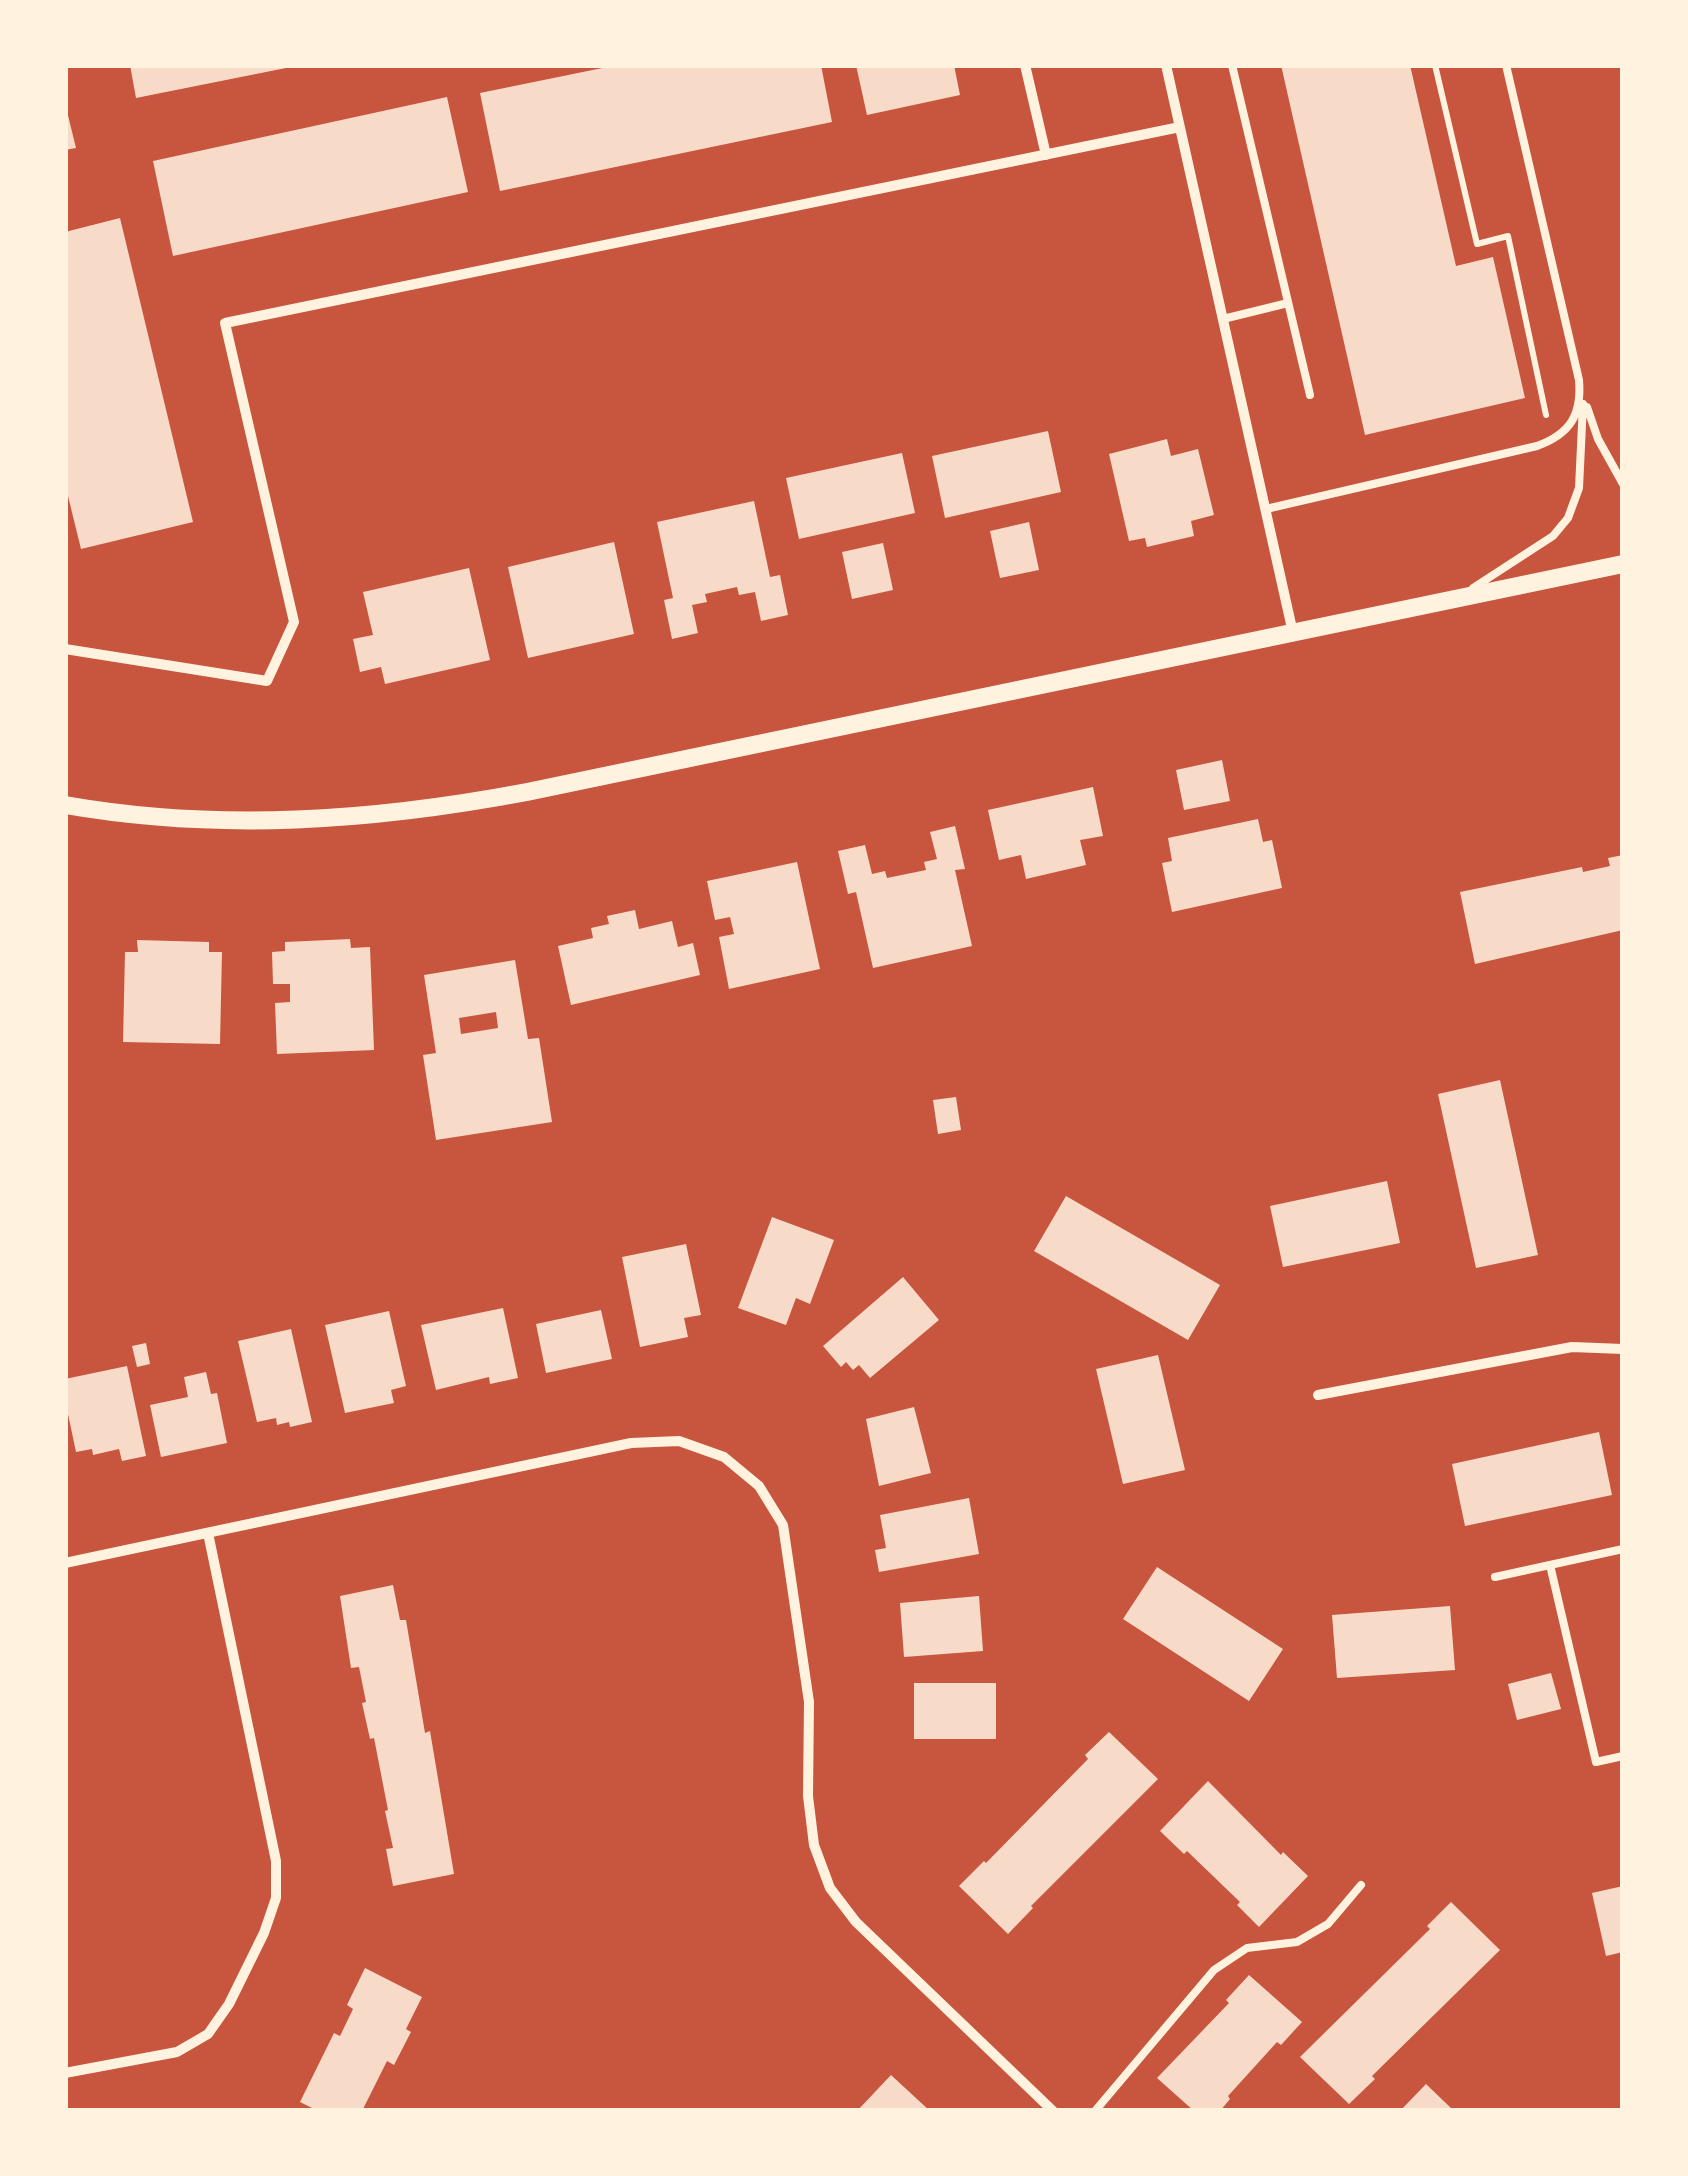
<!DOCTYPE html>
<style>
body{margin:0}
#map{position:relative;width:1688px;height:2176px;overflow:hidden;background:#c8553d;font-family:Arial,sans-serif}
canvas{display:block}
.frame{position:absolute;inset:0;border:68px solid #fff3e0;pointer-events:none}
</style>
<div id="map">
<canvas width="1688" height="2176"></canvas>
<div class="frame"></div>
</div>
<script>
const c = document.querySelector('canvas').getContext('2d');
c.lineJoin = 'round';
function fillPath(path, color) {
  c.fillStyle = color;
  c.fill(path, 'evenodd');
}
function trace(path, color, width, dash) {
  c.strokeStyle = color;
  c.lineWidth = width;
  c.lineCap = dash ? 'butt' : 'round';
  c.setLineDash(dash || []);
  c.stroke(path);
}
fillPath(new Path2D(`
 M 130,65 L 291,65 L 291,67 L 136,98 Z
 M 617,65 L 821,65 L 832,122 L 500,191 L 480,93 Z
 M 856,65 L 954,65 L 960,95 L 867,115 Z
 M 1281,65 L 1410,65 L 1456,266 L 1493,257 L 1525,398 L 1365,435 Z
 M 447,97 L 468,192 L 173,256 L 153,161 Z
 M 65,103 L 76,148 L 65,150 Z
 M 120,218 L 193,522 L 81,549 L 65,484 L 65,232 Z
 M 1048,431 L 1061,492 L 945,518 L 932,456 Z
 M 1167,439 L 1171,456 L 1198,449 L 1214,515 L 1191,521 L 1194,536 L 1147,547 L 1145,538 L 1129,541 L 1109,454 Z
 M 902,453 L 915,513 L 799,539 L 786,478 Z
 M 754,501 L 770,577 L 780,575 L 788,615 L 761,621 L 755,592 L 739,595 L 737,587 L 705,594 L 707,602 L 692,605 L 698,633 L 672,639 L 664,600 L 673,598 L 657,522 Z
 M 1029,522 L 1039,570 L 1000,578 L 990,531 Z
 M 614,542 L 634,634 L 528,658 L 508,567 Z
 M 883,543 L 893,590 L 852,599 L 842,552 Z
 M 469,568 L 490,660 L 385,684 L 381,667 L 360,672 L 353,639 L 373,635 L 363,592 Z
 M 1222,760 L 1230,801 L 1184,810 L 1176,770 Z
 M 1093,787 L 1103,836 L 1080,840 L 1086,865 L 1026,879 L 1021,855 L 999,860 L 988,810 Z
 M 1258,819 L 1263,842 L 1272,840 L 1282,888 L 1172,912 L 1162,863 L 1172,861 L 1168,838 Z
 M 955,826 L 965,869 L 955,870 L 972,946 L 873,968 L 856,892 L 848,894 L 838,851 L 865,845 L 872,874 L 885,871 L 887,878 L 926,870 L 924,862 L 937,859 L 930,832 Z
 M 1623,855 L 1623,930 L 1475,964 L 1460,892 L 1582,867 L 1583,872 L 1610,866 L 1608,858 Z
 M 797,862 L 820,969 L 729,989 L 719,937 L 734,934 L 730,917 L 715,920 L 707,881 Z
 M 635,910 L 639,929 L 672,921 L 678,947 L 693,943 L 700,975 L 571,1005 L 558,946 L 593,938 L 591,928 L 609,924 L 607,916 Z
 M 350,939 L 351,948 L 370,947 L 374,1050 L 277,1054 L 275,1003 L 290,1002 L 290,984 L 273,984 L 272,952 L 285,951 L 285,942 Z
 M 137,940 L 209,942 L 209,952 L 222,952 L 220,1044 L 123,1042 L 125,952 L 138,952 Z
 M 515,960 L 528,1039 L 539,1038 L 552,1122 L 436,1140 L 423,1055 L 436,1053 L 424,975 ZM 496,1012 L 498,1028 L 461,1034 L 459,1018 Z
 M 1500,1080 L 1538,1255 L 1476,1268 L 1438,1094 Z
 M 956,1097 L 961,1130 L 938,1134 L 933,1100 Z
 M 1387,1181 L 1400,1243 L 1283,1267 L 1270,1206 Z
 M 1066,1196 L 1220,1285 L 1188,1340 L 1034,1251 Z
 M 772,1217 L 834,1240 L 810,1304 L 796,1298 L 786,1325 L 738,1308 Z
 M 686,1244 L 701,1315 L 684,1318 L 688,1337 L 640,1347 L 622,1257 Z
 M 903,1277 L 939,1320 L 870,1378 L 859,1365 L 853,1370 L 846,1362 L 841,1367 L 823,1346 Z
 M 503,1308 L 518,1378 L 490,1384 L 489,1377 L 436,1390 L 421,1325 Z
 M 601,1310 L 612,1359 L 546,1373 L 536,1324 Z
 M 389,1311 L 406,1386 L 391,1390 L 394,1403 L 345,1413 L 325,1325 Z
 M 291,1329 L 312,1422 L 290,1427 L 289,1422 L 277,1425 L 276,1418 L 257,1422 L 238,1341 Z
 M 146,1343 L 150,1364 L 137,1367 L 132,1346 Z
 M 1158,1355 L 1185,1470 L 1123,1484 L 1096,1369 Z
 M 127,1366 L 146,1456 L 122,1461 L 119,1449 L 93,1455 L 92,1449 L 76,1452 L 65,1400 L 65,1379 Z
 M 206,1372 L 211,1394 L 217,1393 L 227,1443 L 161,1457 L 150,1405 L 188,1397 L 184,1377 Z
 M 914,1407 L 931,1473 L 879,1486 L 866,1419 Z
 M 1599,1432 L 1612,1495 L 1465,1526 L 1452,1464 Z
 M 969,1498 L 979,1554 L 879,1572 L 875,1550 L 886,1548 L 880,1515 Z
 M 1157,1567 L 1283,1649 L 1249,1701 L 1123,1619 Z
 M 393,1585 L 400,1620 L 406,1620 L 425,1733 L 430,1731 L 454,1874 L 393,1886 L 386,1849 L 393,1848 L 385,1811 L 388,1810 L 374,1738 L 370,1739 L 362,1703 L 366,1702 L 359,1667 L 351,1668 L 340,1596 Z
 M 979,1596 L 983,1651 L 904,1657 L 900,1603 Z
 M 1450,1606 L 1455,1670 L 1337,1678 L 1332,1615 Z
 M 1551,1673 L 1561,1709 L 1517,1720 L 1508,1684 Z
 M 914,1683 L 996,1683 L 996,1739 L 914,1739 Z
 M 1109,1732 L 1158,1779 L 1031,1906 L 1033,1908 L 1008,1934 L 959,1886 L 984,1861 L 986,1863 L 1088,1759 L 1085,1755 Z
 M 1208,1781 L 1281,1855 L 1283,1852 L 1308,1876 L 1259,1927 L 1237,1905 L 1240,1902 L 1187,1851 L 1184,1854 L 1160,1831 Z
 M 1623,1886 L 1623,1952 L 1606,1956 L 1592,1893 Z
 M 1451,1902 L 1500,1950 L 1372,2076 L 1375,2079 L 1349,2104 L 1300,2057 L 1430,1929 L 1427,1926 Z
 M 365,1968 L 422,1997 L 406,2029 L 411,2032 L 394,2065 L 387,2061 L 362,2111 L 318,2111 L 300,2102 L 334,2033 L 340,2036 L 353,2009 L 347,2005 Z
 M 1249,1975 L 1302,2022 L 1281,2045 L 1277,2042 L 1228,2096 L 1230,2099 L 1220,2111 L 1194,2111 L 1157,2078 L 1229,2003 L 1226,2000 Z
 M 891,2075 L 930,2111 L 857,2111 Z
 M 1426,2084 L 1451,2108 L 1449,2111 L 1400,2111 Z`), '#f7dbc8');
trace(new Path2D(`
 M 1435,65 L 1477,244 L 1508,236 L 1546,415`), '#fff3e0', 6);
trace(new Path2D(`
 M 1232,65 L 1310,395
 M 1223,319 L 1288,303
 M 1587,407 L 1598,439 L 1623,484
 M 1266,509 L 1537,446 C 1570,434 1582,415 1579,380 L 1506,65
 M 1473,588 L 1553,536 L 1568,518 L 1579,488 L 1583,404
 M 1550,1565 L 1596,1762 L 1623,1756
 M 1495,1577 L 1623,1549
 M 1095,2111 L 1214,1970 L 1247,1948 L 1297,1942 L 1328,1924 L 1361,1885`), '#fff3e0', 8);
trace(new Path2D(`
 M 1025,65 L 1046,155
 M 1166,65 L 1293,633
 M 65,649 L 267,681 L 294,622 L 225,323 L 1180,127
 M 1318,1395 L 1572,1347 L 1623,1349
 M 65,1563 L 631,1443 L 679,1441 L 724,1457 L 759,1486 L 783,1525 L 809,1702 L 808,1796 L 814,1845 L 830,1888 L 856,1922 L 1053,2111
 M 65,2073 L 177,2052 L 208,2034 L 229,2004 L 264,1933 L 276,1898 L 276,1861 L 208,1533`), '#fff3e0', 10);
trace(new Path2D(`
 M 65,805 C 220,832 373,821 527,792 L 1623,564`), '#fff3e0', 18);
</script>
